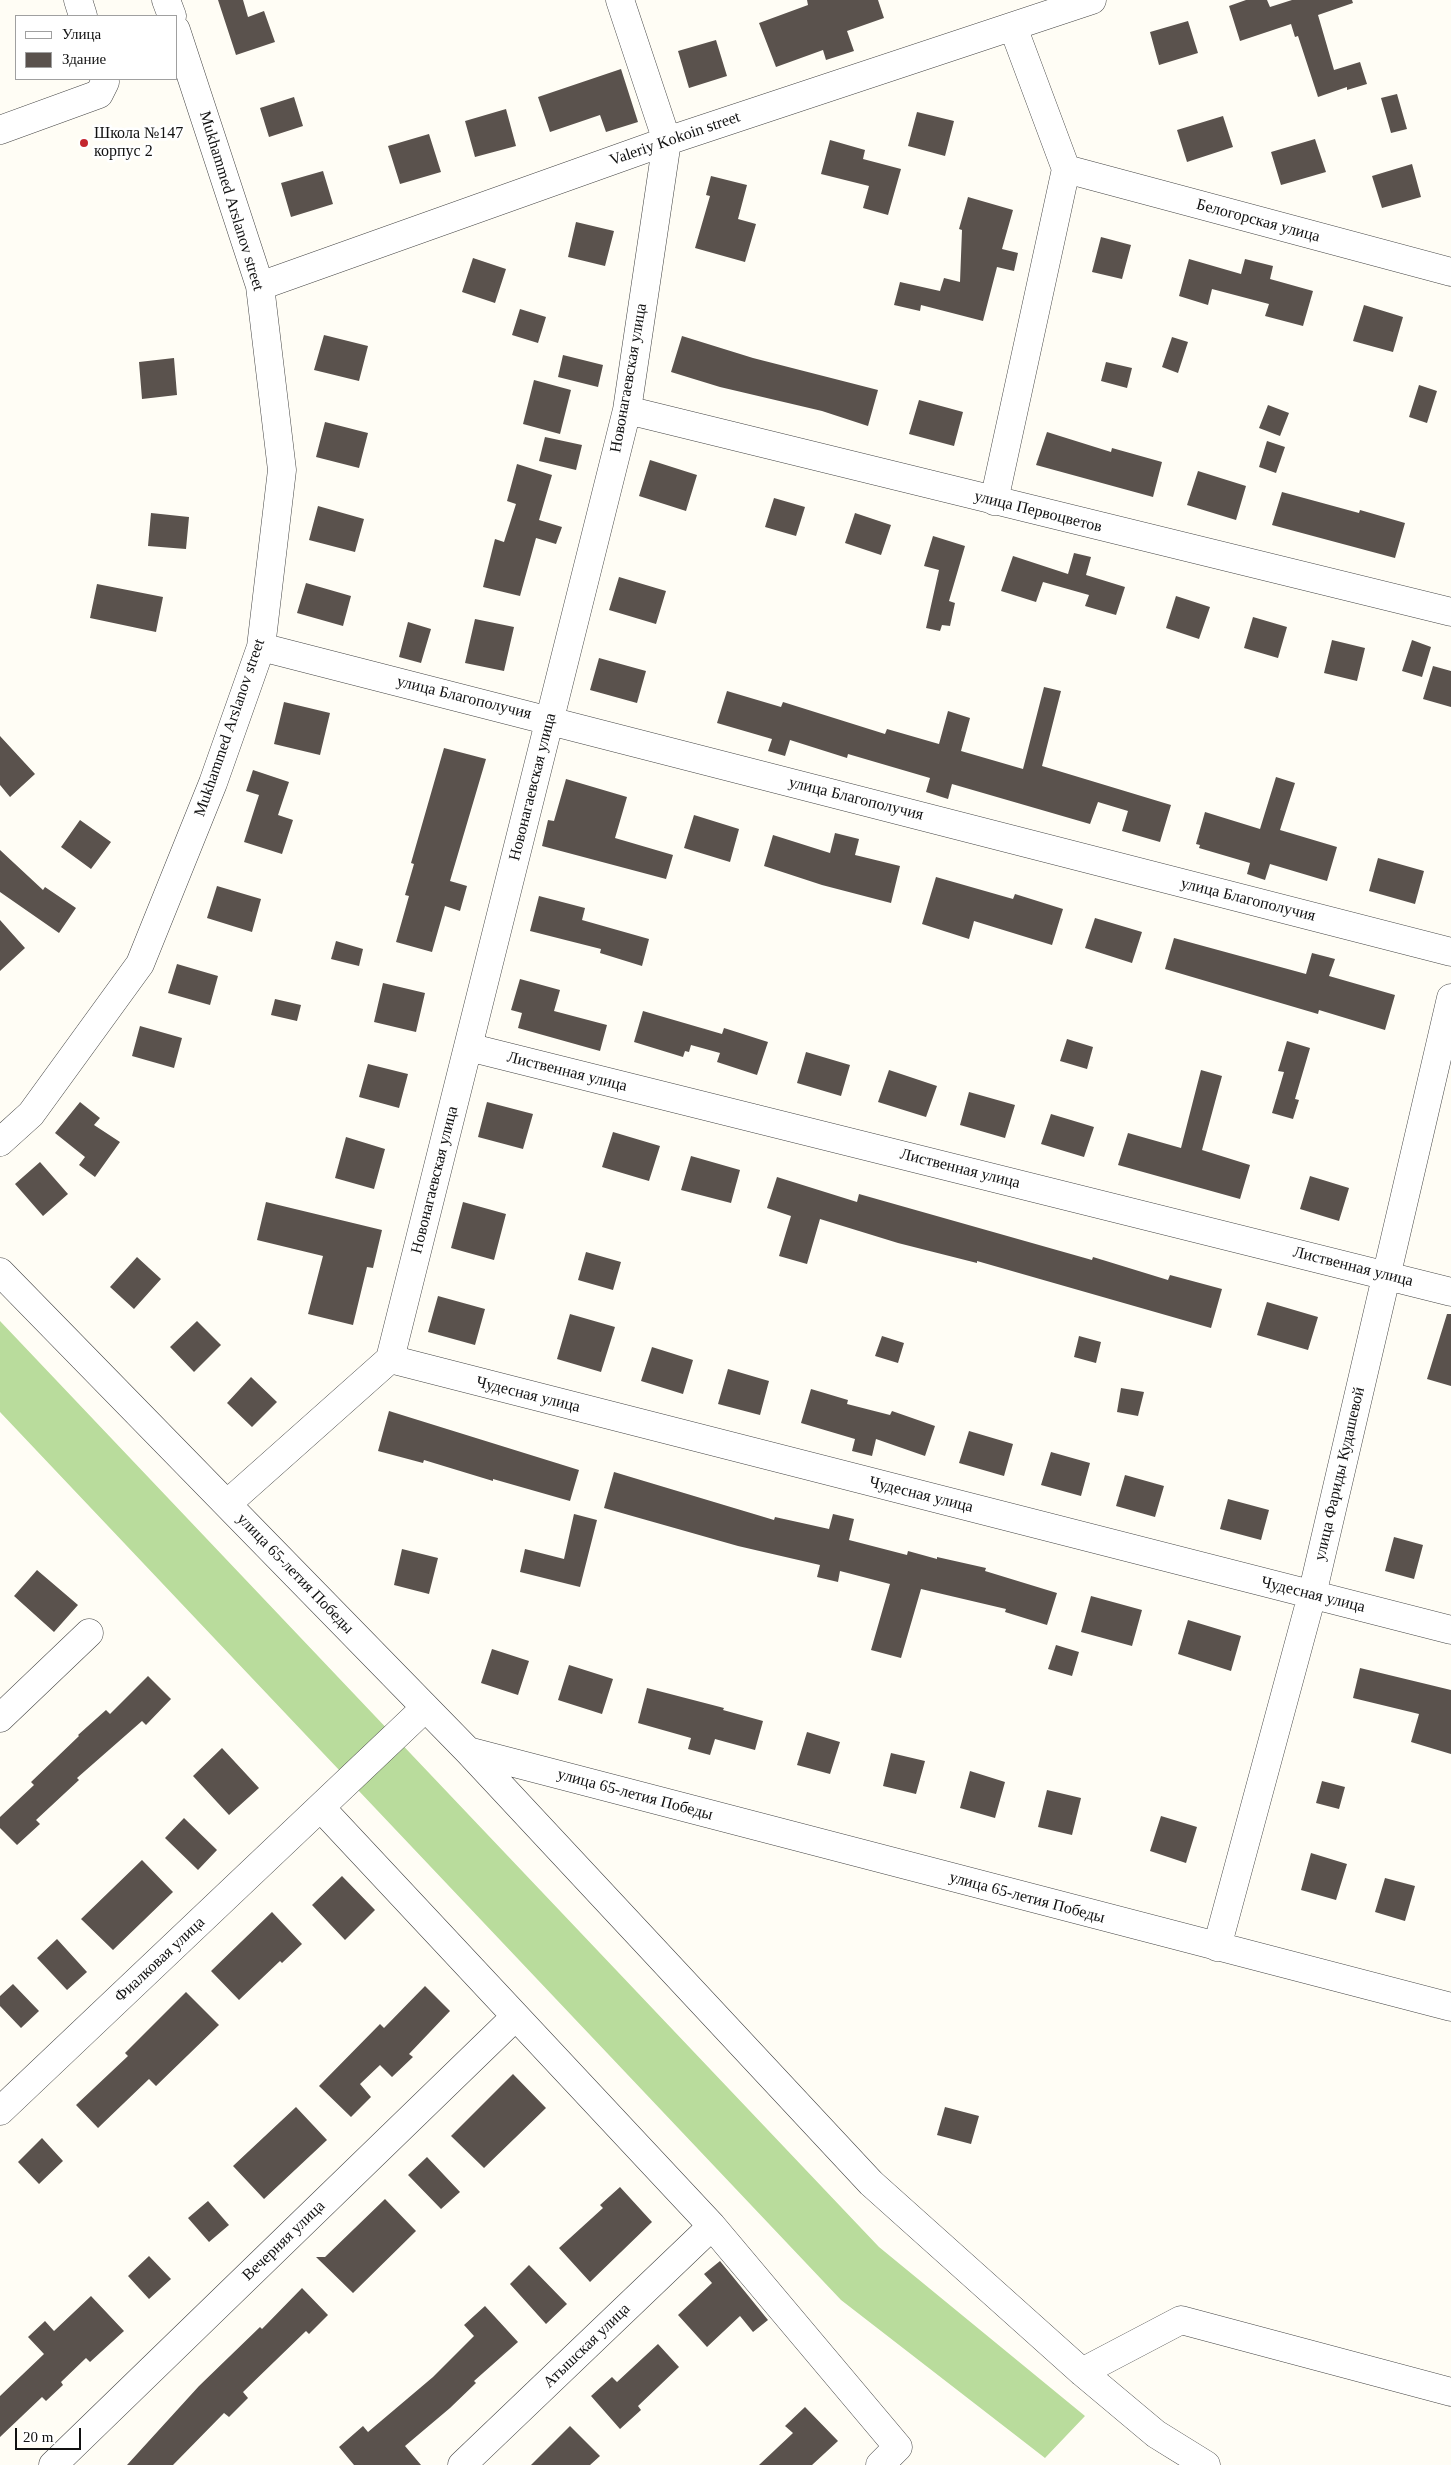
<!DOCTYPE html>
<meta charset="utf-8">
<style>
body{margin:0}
#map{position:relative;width:1451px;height:2465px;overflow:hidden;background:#fffdf5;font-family:"Times New Roman",serif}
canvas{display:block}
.legend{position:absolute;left:15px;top:15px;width:162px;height:65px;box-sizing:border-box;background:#fff;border:1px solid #a0a0a0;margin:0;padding:6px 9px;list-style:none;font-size:15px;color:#111}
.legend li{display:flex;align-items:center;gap:10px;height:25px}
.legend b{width:25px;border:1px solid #a0a0a0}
.scale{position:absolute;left:15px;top:2428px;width:66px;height:22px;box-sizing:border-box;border:2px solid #111;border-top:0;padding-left:6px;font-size:15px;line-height:18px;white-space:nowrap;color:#111;-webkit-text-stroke:4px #fff;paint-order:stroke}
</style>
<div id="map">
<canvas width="1451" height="2465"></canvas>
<ul class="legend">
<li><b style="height:6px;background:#fff"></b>Улица</li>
<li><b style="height:14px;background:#5a524d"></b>Здание</li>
</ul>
<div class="scale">20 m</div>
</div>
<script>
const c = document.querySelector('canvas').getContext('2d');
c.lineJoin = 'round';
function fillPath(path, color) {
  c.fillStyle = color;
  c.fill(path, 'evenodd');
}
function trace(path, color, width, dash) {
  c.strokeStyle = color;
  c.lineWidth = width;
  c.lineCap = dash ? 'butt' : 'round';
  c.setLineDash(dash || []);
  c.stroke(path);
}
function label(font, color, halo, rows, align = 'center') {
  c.font = font + ' "Times New Roman",serif';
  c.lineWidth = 5;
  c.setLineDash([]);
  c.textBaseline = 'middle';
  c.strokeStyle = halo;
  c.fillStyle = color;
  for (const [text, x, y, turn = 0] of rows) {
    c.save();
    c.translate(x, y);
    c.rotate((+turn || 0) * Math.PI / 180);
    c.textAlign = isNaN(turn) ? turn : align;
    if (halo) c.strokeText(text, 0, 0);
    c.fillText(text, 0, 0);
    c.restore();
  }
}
fillPath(new Path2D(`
 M 0,1321 L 879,2247 L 1085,2416 L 1045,2458 L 841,2300 L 0,1412 Z`), '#b9dc9c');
fillPath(new Path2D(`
 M 218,0 L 243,0 L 248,17 L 264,11 L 275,42 L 236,55 Z
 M 807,0 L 878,0 L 884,18 L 847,31 L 854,51 L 826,60 L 823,50 L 776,67 L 759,23 L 808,5 Z
 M 1246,0 L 1267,0 L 1270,7 L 1292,0 L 1352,0 L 1353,3 L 1318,15 L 1334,70 L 1360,62 L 1367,84 L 1347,90 L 1347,87 L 1318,97 L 1298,36 L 1295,37 L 1291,24 L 1240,41 L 1229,6 Z
 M 1188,21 L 1198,53 L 1159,65 L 1150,32 Z
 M 716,40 L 727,76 L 689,88 L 678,51 Z
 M 621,69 L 638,122 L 606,132 L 600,115 L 550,132 L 538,97 Z
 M 1397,94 L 1407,129 L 1391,133 L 1381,98 Z
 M 294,97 L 303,126 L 269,137 L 260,108 Z
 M 506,109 L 516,146 L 475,157 L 465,121 Z
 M 917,112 L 954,121 L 945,156 L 908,146 Z
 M 1223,116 L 1233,147 L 1187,162 L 1177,130 Z
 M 429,134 L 441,172 L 400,184 L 388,146 Z
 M 1315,139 L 1326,172 L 1281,185 L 1271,152 Z
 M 830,140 L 865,150 L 863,159 L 901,169 L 888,215 L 863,208 L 869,186 L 821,174 Z
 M 1412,164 L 1421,197 L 1382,208 L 1372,176 Z
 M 323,171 L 333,204 L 291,217 L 281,183 Z
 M 711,176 L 747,185 L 738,219 L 756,224 L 745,262 L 695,248 L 710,196 L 706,195 Z
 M 968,197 L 1013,210 L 1002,249 L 1018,253 L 1014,271 L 997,267 L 983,321 L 921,305 L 920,311 L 894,305 L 900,282 L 940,291 L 944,278 L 960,282 L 962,230 L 959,229 Z
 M 576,222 L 614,231 L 605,266 L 568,257 Z
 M 1101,237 L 1131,245 L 1122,279 L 1092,272 Z
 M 473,258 L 506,269 L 495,303 L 462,292 Z
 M 1189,259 L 1241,274 L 1245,259 L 1273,266 L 1270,279 L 1313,291 L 1303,326 L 1265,316 L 1269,304 L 1212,289 L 1208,305 L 1179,296 Z
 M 1364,305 L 1403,317 L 1393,352 L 1353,341 Z
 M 520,309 L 546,317 L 538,343 L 512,335 Z
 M 324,335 L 368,346 L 359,381 L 314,370 Z
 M 682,336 L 753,358 L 878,390 L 868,426 L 822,411 L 720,387 L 671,372 Z
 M 1172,337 L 1188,342 L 1178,373 L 1162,367 Z
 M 563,355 L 603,365 L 598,387 L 558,377 Z
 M 174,358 L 177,395 L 142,399 L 139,362 Z
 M 1106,362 L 1132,368 L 1127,388 L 1101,381 Z
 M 534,380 L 571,390 L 560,434 L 523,424 Z
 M 1419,385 L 1437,391 L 1427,423 L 1409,417 Z
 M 919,400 L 963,412 L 954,446 L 909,434 Z
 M 1268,405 L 1289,413 L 1280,436 L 1259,428 Z
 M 325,422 L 368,433 L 359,468 L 316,457 Z
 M 1047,432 L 1111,452 L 1112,448 L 1162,462 L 1153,497 L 1036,465 Z
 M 545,437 L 582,445 L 576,470 L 539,461 Z
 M 1267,441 L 1285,447 L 1276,473 L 1259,467 Z
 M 650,460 L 697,475 L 686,511 L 639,496 Z
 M 517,464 L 552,475 L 539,520 L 562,527 L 556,544 L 536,538 L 520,596 L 483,587 L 495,539 L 504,542 L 516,504 L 507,501 Z
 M 1198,471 L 1246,486 L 1236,520 L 1187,505 Z
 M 1282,492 L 1359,513 L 1360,510 L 1405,523 L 1395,558 L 1272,525 Z
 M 774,498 L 805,507 L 796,536 L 765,527 Z
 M 318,506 L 364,519 L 355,552 L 309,540 Z
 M 151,513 L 189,517 L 186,549 L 148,546 Z
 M 855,513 L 891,525 L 881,555 L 845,543 Z
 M 933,536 L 965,546 L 949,601 L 955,603 L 950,626 L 942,625 L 940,631 L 926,628 L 939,570 L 924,566 Z
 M 1074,553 L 1091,557 L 1086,575 L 1125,587 L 1116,615 L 1085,606 L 1089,595 L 1043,582 L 1036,602 L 1001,591 L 1013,556 L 1068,574 Z
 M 619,577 L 666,591 L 656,624 L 609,610 Z
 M 306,583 L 351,596 L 343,626 L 297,613 Z
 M 97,584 L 163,597 L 156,632 L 90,618 Z
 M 1176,596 L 1210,607 L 1199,639 L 1166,628 Z
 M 1253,617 L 1287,627 L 1278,658 L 1244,648 Z
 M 475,619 L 514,627 L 504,671 L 465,663 Z
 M 408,622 L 431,629 L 421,663 L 399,657 Z
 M 1332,640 L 1365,648 L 1357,681 L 1324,673 Z
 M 1412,640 L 1431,647 L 1422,677 L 1402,671 Z
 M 599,658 L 646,671 L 637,703 L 590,690 Z
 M 1433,666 L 1451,671 L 1451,707 L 1423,699 Z
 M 1044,687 L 1061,691 L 1042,766 L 1171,805 L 1160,842 L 1122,831 L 1128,811 L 1098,802 L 1090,824 L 952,784 L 948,799 L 926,792 L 930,778 L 848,754 L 847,758 L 790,740 L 785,756 L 768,751 L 772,739 L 717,723 L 727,691 L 781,707 L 783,702 L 885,734 L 887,729 L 939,744 L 948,711 L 970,718 L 961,751 L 1023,769 Z
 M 284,702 L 330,713 L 320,755 L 274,744 Z
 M 0,736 L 35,774 L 10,797 L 0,785 Z
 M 444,748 L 486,759 L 450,881 L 467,886 L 460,911 L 445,906 L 432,952 L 396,942 L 409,896 L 405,895 L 414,864 L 411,863 Z
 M 253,770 L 289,782 L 278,815 L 293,820 L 282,854 L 244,842 L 259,795 L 246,791 Z
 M 1276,777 L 1295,783 L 1280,830 L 1337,847 L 1327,881 L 1270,864 L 1265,880 L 1247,874 L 1250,863 L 1199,848 L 1200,845 L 1196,844 L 1205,812 L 1260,829 Z
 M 566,779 L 627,797 L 615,838 L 673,855 L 666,879 L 542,846 L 548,820 L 554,821 Z
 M 694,815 L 739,829 L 730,862 L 684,848 Z
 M 80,820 L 111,842 L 91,869 L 61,847 Z
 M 835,833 L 859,839 L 855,855 L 900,866 L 891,903 L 822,885 L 764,866 L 773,835 L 830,853 Z
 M 0,850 L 43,890 L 45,887 L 76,908 L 59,933 L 0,892 Z
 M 1378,858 L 1424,871 L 1415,904 L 1369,891 Z
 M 936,877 L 1013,899 L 1015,894 L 1063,909 L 1052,945 L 974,921 L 969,939 L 922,924 Z
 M 217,886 L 261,899 L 252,932 L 207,918 Z
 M 539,896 L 585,908 L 582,920 L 649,939 L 642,966 L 600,953 L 601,949 L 530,931 Z
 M 1095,918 L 1142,932 L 1132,963 L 1085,948 Z
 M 0,920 L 25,948 L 0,971 Z
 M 1174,938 L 1306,974 L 1312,953 L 1335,959 L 1329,976 L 1395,995 L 1385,1030 L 1319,1010 L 1318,1014 L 1165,969 Z
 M 336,941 L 363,949 L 359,966 L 331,959 Z
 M 177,964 L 218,976 L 210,1005 L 168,993 Z
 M 520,979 L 560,990 L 554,1011 L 607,1025 L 600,1051 L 518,1028 L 522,1013 L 511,1010 Z
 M 383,983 L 425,993 L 416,1032 L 374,1022 Z
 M 275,999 L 301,1005 L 297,1021 L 271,1015 Z
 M 643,1011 L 722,1034 L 724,1028 L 768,1042 L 757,1075 L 717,1062 L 720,1053 L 691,1045 L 689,1052 L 685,1051 L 683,1057 L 634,1042 Z
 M 140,1026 L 182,1038 L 174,1068 L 132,1056 Z
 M 1067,1039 L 1093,1047 L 1087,1069 L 1060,1061 Z
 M 1287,1041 L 1310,1048 L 1295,1099 L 1299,1100 L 1293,1119 L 1272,1113 L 1284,1072 L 1278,1071 Z
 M 806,1052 L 850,1065 L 841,1096 L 797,1083 Z
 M 368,1064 L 408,1074 L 399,1108 L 359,1097 Z
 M 889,1070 L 937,1086 L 926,1117 L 878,1102 Z
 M 1201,1070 L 1222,1076 L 1202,1150 L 1250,1165 L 1240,1199 L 1118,1165 L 1128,1133 L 1181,1148 Z
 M 969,1092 L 1015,1105 L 1005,1138 L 960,1125 Z
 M 80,1102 L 100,1118 L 94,1125 L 120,1142 L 95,1177 L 79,1165 L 85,1157 L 55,1133 Z
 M 487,1102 L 533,1114 L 523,1149 L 478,1137 Z
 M 1051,1114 L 1094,1127 L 1084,1157 L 1041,1144 Z
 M 613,1132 L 660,1146 L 649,1181 L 602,1167 Z
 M 346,1137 L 385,1149 L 374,1189 L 335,1178 Z
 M 691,1156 L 740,1170 L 731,1203 L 681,1190 Z
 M 40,1162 L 68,1194 L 43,1216 L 15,1184 Z
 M 1310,1176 L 1349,1188 L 1339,1221 L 1300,1209 Z
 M 777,1177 L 857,1202 L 859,1194 L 1092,1260 L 1093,1257 L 1168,1280 L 1170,1275 L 1222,1289 L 1211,1328 L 977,1261 L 977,1263 L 898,1243 L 820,1219 L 807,1264 L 779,1256 L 791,1216 L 767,1208 Z
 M 266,1202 L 382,1230 L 373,1268 L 367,1267 L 353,1325 L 308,1314 L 323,1256 L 257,1240 Z
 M 463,1202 L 506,1214 L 494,1260 L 451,1248 Z
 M 586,1252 L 621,1262 L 613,1290 L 578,1280 Z
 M 137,1257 L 161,1279 L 134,1309 L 110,1287 Z
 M 438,1296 L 485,1309 L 475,1345 L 428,1332 Z
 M 1267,1302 L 1318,1317 L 1308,1350 L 1257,1335 Z
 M 570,1314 L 615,1327 L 601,1372 L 557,1359 Z
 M 1447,1314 L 1451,1314 L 1451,1386 L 1427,1379 Z
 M 197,1321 L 221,1345 L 194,1372 L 170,1347 Z
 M 882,1336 L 904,1343 L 898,1363 L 875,1356 Z
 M 1079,1336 L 1101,1342 L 1096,1363 L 1074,1357 Z
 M 652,1347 L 693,1360 L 683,1394 L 641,1381 Z
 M 728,1369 L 769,1381 L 760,1415 L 718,1404 Z
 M 251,1377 L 277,1402 L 252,1427 L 227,1403 Z
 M 1121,1388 L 1144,1392 L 1138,1416 L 1117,1412 Z
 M 811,1389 L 848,1400 L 847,1404 L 890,1415 L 892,1411 L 935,1426 L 925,1456 L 876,1439 L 872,1456 L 852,1451 L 855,1439 L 801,1423 Z
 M 389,1411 L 579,1470 L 570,1501 L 493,1479 L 493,1481 L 424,1460 L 423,1463 L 378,1451 Z
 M 969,1431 L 1013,1444 L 1004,1476 L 959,1463 Z
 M 1051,1452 L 1090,1463 L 1081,1496 L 1041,1485 Z
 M 614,1472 L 774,1520 L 775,1517 L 829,1529 L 833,1514 L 854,1519 L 849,1540 L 907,1555 L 908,1551 L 937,1559 L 937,1557 L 986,1568 L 985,1571 L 1057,1593 L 1047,1625 L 1005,1612 L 1006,1609 L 921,1589 L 901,1658 L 871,1650 L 890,1584 L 840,1571 L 838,1582 L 817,1577 L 820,1565 L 738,1546 L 604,1508 Z
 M 1125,1475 L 1164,1486 L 1155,1517 L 1116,1506 Z
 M 1228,1499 L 1269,1510 L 1261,1540 L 1220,1529 Z
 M 574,1514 L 597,1520 L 580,1587 L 520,1572 L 525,1549 L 564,1559 Z
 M 1394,1537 L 1423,1545 L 1414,1579 L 1385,1571 Z
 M 402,1549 L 438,1558 L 429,1594 L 394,1585 Z
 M 37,1570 L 78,1605 L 54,1632 L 14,1596 Z
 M 1091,1596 L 1142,1610 L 1132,1646 L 1081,1632 Z
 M 1188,1620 L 1241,1636 L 1231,1671 L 1178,1654 Z
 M 1056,1645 L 1079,1652 L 1072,1676 L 1048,1669 Z
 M 492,1649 L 529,1661 L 518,1695 L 481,1683 Z
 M 569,1665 L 613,1679 L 602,1714 L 558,1700 Z
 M 1360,1668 L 1451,1690 L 1451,1754 L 1411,1742 L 1419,1714 L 1353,1698 Z
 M 148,1676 L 171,1699 L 146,1725 L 142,1721 L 77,1778 L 79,1780 L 36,1820 L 40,1824 L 17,1845 L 0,1828 L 0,1817 L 34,1785 L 31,1782 L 79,1736 L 78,1735 L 106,1710 L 110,1714 Z
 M 647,1688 L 724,1708 L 723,1710 L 763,1721 L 755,1750 L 715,1739 L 710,1755 L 688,1749 L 691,1738 L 638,1723 Z
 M 807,1732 L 840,1742 L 830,1774 L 797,1765 Z
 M 222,1748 L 259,1788 L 229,1815 L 193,1776 Z
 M 891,1753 L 925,1761 L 916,1794 L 883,1786 Z
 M 970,1771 L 1005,1782 L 995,1818 L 960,1808 Z
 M 1322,1781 L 1345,1787 L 1339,1809 L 1316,1803 Z
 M 1047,1790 L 1081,1798 L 1072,1835 L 1038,1827 Z
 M 1161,1816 L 1197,1827 L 1186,1863 L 1150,1851 Z
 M 184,1818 L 217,1850 L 198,1870 L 165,1838 Z
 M 1311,1853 L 1347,1864 L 1336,1900 L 1301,1890 Z
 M 142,1860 L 173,1892 L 113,1950 L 81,1919 Z
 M 342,1876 L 375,1910 L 345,1940 L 312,1905 Z
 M 1385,1878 L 1415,1886 L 1405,1921 L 1375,1912 Z
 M 272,1912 L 302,1944 L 282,1963 L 280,1961 L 239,2000 L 211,1971 Z
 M 57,1939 L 87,1972 L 67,1990 L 37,1958 Z
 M 13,1984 L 39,2011 L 21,2028 L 0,2006 L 0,1996 Z
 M 425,1986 L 450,2011 L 409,2054 L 413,2057 L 392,2077 L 380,2065 L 360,2084 L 371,2097 L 351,2117 L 319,2086 L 380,2024 L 384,2028 Z
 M 186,1992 L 219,2025 L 156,2086 L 149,2079 L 98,2128 L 76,2105 L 128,2056 L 125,2053 Z
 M 513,2074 L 546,2108 L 484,2168 L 451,2136 Z
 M 296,2107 L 327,2140 L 264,2199 L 233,2166 Z
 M 945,2107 L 979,2116 L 971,2144 L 937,2135 Z
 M 42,2138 L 63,2161 L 39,2184 L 18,2162 Z
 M 427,2157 L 460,2192 L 441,2209 L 408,2175 Z
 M 620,2187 L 652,2222 L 590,2282 L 559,2248 L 603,2208 L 600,2205 Z
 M 385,2199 L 416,2231 L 353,2293 L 316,2257 L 325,2257 Z
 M 208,2201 L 229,2225 L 209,2242 L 188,2218 Z
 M 149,2256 L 171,2279 L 149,2299 L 128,2276 Z
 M 720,2261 L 768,2320 L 753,2332 L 740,2316 L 707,2347 L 678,2315 L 712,2283 L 704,2274 Z
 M 529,2265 L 567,2304 L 546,2324 L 510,2284 Z
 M 302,2288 L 328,2315 L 309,2334 L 306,2331 L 243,2392 L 248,2398 L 229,2417 L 224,2413 L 173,2465 L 127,2465 L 199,2386 L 260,2327 L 262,2329 Z
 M 91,2296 L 124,2331 L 90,2362 L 86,2358 L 61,2382 L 63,2385 L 46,2401 L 42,2397 L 0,2437 L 0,2396 L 44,2354 L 28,2337 L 45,2321 L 54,2331 Z
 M 485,2306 L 518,2342 L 474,2381 L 476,2383 L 450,2408 L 405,2446 L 421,2465 L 354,2465 L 339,2447 L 363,2426 L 368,2432 L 433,2377 L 474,2336 L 464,2325 Z
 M 658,2344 L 679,2367 L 638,2406 L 641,2410 L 620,2429 L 591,2396 L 612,2377 L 617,2382 Z
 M 805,2407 L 838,2441 L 812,2465 L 759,2465 L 793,2433 L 785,2426 Z
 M 570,2426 L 600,2456 L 590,2465 L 531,2465 Z`), '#5a524d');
const minor = new Path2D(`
 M 78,0 L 83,16
 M 166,0 L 172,16
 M 0,130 L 99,94 L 105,82 L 104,79
 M 1066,169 L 1451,272
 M 260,286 L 667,141 L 1092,0
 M 627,410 L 1451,612
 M 994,501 L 1066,169 L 1013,27
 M 261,647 L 1451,952
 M 468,1047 L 1451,1292
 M 0,1142 L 31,1114 L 140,964 L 213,783 L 261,647 L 282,470 L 260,286 L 176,30
 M 0,1272 L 468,1751 L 1451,2007
 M 390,1359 L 1451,1630
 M 227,1504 L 390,1359 L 627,410 L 667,141 L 620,0
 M 0,1718 L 89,1633
 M 468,1751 L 871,2183 L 1082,2372 L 1156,2434 L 1206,2465
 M 321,1808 L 712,2226 L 898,2447 L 880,2465
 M 1217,1947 L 1312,1595 L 1451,998
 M 0,2111 L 425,1708
 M 1082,2372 L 1181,2320 L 1451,2392
 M 53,2465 L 514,2018
 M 462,2465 L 712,2226`);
trace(minor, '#444', 29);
trace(minor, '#fff', 28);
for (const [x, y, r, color] of [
 [84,143,5,"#c4262e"]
]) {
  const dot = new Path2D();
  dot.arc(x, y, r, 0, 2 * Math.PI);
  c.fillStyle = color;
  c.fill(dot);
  trace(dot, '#fff', 2);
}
label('16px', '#111', '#fff', [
 ["Школа №147",94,134],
 ["корпус 2",94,152]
], 'left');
label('16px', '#111', '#fff', [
 ["Valeriy Kokoin street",675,139,-19],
 ["Mukhammed Arslanov street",231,201,73],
 ["Белогорская улица",1258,221,15],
 ["Новонагаевская улица",629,378,-80],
 ["улица Первоцветов",1038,512,14],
 ["улица Благополучия",464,698,14],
 ["Mukhammed Arslanov street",230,728,-71],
 ["Новонагаевская улица",533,787,-76],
 ["улица Благополучия",856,799,14],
 ["улица Благополучия",1248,900,14],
 ["Лиственная улица",567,1072,14],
 ["Лиственная улица",960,1169,14],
 ["Новонагаевская улица",435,1180,-76],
 ["Лиственная улица",1353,1267,14],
 ["Чудесная улица",528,1395,14],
 ["улица Фариды Кудашевой",1340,1474,-77],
 ["Чудесная улица",921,1495,14],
 ["улица 65-летия Победы",295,1574,46],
 ["Чудесная улица",1313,1595,14],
 ["улица 65-летия Победы",635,1795,15],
 ["улица 65-летия Победы",1027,1898,15],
 ["Фиалковая улица",160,1960,-43],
 ["Вечерняя улица",284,2241,-44],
 ["Атышская улица",587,2346,-44]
]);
</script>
